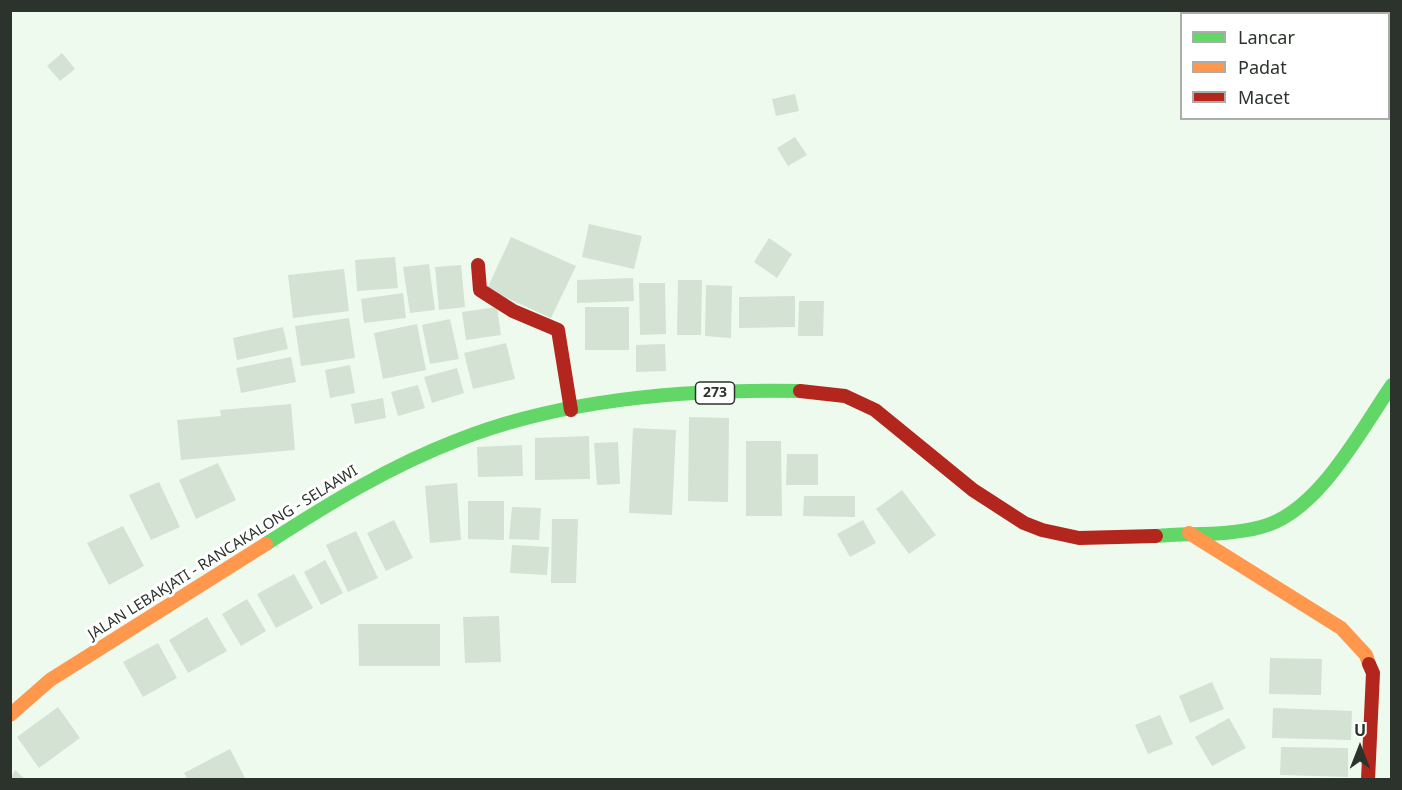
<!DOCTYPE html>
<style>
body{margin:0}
#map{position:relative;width:1402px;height:790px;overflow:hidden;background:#eefaee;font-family:"Noto Sans",sans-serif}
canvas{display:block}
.frame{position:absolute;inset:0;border:12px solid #2c332c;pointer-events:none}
.legend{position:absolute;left:1180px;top:12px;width:210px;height:108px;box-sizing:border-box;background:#fff;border:2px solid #abadab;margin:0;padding:8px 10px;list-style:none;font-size:18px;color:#2c332c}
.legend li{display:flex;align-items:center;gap:12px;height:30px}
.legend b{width:30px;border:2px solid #abadab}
.north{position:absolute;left:1330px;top:718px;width:60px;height:60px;-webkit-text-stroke:4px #fff;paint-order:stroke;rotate:0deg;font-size:16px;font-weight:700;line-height:24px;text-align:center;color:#2c332c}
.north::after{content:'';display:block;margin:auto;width:21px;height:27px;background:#2c332c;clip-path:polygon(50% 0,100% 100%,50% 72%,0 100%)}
</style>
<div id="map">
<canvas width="1402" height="790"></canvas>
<div class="frame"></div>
<ul class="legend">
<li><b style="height:8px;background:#63d668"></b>Lancar</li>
<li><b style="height:8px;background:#ff974d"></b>Padat</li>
<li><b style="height:8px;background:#b3261e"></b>Macet</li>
</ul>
<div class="north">U</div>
</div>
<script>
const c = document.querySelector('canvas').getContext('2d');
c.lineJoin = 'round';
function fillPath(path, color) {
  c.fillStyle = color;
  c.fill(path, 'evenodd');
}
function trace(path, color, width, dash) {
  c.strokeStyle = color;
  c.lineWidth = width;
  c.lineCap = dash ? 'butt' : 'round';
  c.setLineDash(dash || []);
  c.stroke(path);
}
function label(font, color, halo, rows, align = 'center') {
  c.font = font + ' "Noto Sans",sans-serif';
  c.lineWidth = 6;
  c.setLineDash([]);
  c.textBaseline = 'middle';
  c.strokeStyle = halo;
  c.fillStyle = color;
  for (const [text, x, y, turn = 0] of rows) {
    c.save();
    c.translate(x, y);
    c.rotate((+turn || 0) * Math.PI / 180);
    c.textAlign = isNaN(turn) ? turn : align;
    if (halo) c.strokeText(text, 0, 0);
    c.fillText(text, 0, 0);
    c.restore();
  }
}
fillPath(new Path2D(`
 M 62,53 L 75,69 L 60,81 L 47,66 Z
 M 795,94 L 799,111 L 776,116 L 772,99 Z
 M 795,137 L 807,155 L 788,166 L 777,148 Z
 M 589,224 L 642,236 L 634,269 L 582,257 Z
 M 511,237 L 576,266 L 551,318 L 487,289 Z
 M 769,238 L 792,254 L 777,278 L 754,262 Z
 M 395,257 L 398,288 L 357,291 L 355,260 Z
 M 429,264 L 435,310 L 410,313 L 403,267 Z
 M 461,265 L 465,307 L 439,310 L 435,267 Z
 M 344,269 L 349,311 L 293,318 L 288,275 Z
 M 633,278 L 634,301 L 577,303 L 577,280 Z
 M 678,280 L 702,280 L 701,335 L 677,335 Z
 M 639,283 L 665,283 L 666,334 L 640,335 Z
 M 706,285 L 732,286 L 731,338 L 705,336 Z
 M 403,293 L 406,318 L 364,323 L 361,299 Z
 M 795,296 L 795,327 L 739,328 L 739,297 Z
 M 799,301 L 824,301 L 823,336 L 798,336 Z
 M 497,307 L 501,335 L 466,340 L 462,312 Z
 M 585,307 L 629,307 L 629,350 L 585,350 Z
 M 349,318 L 355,358 L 301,366 L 295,326 Z
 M 450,319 L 459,359 L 430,364 L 422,325 Z
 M 417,324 L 426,370 L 383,379 L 374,333 Z
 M 283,327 L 288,349 L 237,360 L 233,338 Z
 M 506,343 L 515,379 L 473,389 L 464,353 Z
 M 665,344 L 666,371 L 636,372 L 636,345 Z
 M 291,357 L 296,382 L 241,393 L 236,368 Z
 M 350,365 L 355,393 L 330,398 L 325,370 Z
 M 457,368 L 464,393 L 432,403 L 424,377 Z
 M 418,385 L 425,408 L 398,416 L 391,392 Z
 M 383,398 L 386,418 L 355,424 L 351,404 Z
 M 291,404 L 295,450 L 181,460 L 177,420 L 221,416 L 220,410 Z
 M 689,417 L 729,418 L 728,502 L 688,501 Z
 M 633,428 L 676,430 L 672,515 L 629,513 Z
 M 589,436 L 590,479 L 535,480 L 535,438 Z
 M 746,441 L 781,441 L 782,516 L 746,516 Z
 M 618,442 L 620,484 L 597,485 L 594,443 Z
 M 522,445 L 523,476 L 478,477 L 477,447 Z
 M 787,454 L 818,454 L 818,485 L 786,485 Z
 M 218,463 L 236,500 L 196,519 L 179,480 Z
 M 159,482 L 180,527 L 151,540 L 129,495 Z
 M 457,483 L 461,540 L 430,543 L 425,486 Z
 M 902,490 L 936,535 L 909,554 L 876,509 Z
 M 804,496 L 855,496 L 855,517 L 803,516 Z
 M 468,501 L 504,501 L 504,540 L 468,539 Z
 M 512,507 L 541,508 L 539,540 L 509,539 Z
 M 552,519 L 578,519 L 576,583 L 551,583 Z
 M 394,520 L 413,558 L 386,571 L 367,533 Z
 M 863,520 L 876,543 L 850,557 L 837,534 Z
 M 123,526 L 144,566 L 109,585 L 87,543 Z
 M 356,531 L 378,578 L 348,592 L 326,545 Z
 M 512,545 L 549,547 L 547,575 L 510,573 Z
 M 325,560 L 343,593 L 321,605 L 304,572 Z
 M 294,574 L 313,608 L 276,628 L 257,594 Z
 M 247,599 L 266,631 L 241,646 L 222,614 Z
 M 499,616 L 501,662 L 465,663 L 463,617 Z
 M 207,617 L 227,651 L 188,673 L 169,640 Z
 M 358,624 L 440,624 L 440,666 L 359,666 Z
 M 158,643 L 177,678 L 143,697 L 123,662 Z
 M 1270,658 L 1322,659 L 1321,695 L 1269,694 Z
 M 1212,682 L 1224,709 L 1190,723 L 1179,696 Z
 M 58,707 L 80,738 L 39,768 L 17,737 Z
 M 1273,708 L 1352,711 L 1351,740 L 1272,738 Z
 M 1160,715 L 1173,744 L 1148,754 L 1135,725 Z
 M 1229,718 L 1246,748 L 1212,766 L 1195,737 Z
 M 1281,747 L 1348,748 L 1348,777 L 1280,775 Z
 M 230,749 L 246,780 L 188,780 L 184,773 Z
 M 15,770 L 26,780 L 10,780 Z`), '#d3e2d3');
trace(new Path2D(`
 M 1156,536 C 1190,533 1228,536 1261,527 C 1318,513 1360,431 1392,385
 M 266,544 C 328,504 390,466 458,440 C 564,398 687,389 800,391`), '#63d668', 14);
trace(new Path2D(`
 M 1189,533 L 1341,628 L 1366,655 L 1369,664
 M 10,715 L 50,680 L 266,544`), '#ff974d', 14);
trace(new Path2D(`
 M 478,265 L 480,290 L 513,311 L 558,330 L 571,410
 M 800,391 L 845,396 L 875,410 L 973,490 L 1024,523 L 1042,530 L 1079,538 L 1156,536
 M 1368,780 L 1373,673 L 1369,664`), '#b3261e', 14);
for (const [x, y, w] of [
 [715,393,39]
]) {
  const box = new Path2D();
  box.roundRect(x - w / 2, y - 11, w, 22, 4.5);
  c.fillStyle = '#fff';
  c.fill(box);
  trace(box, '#2c332c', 1.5);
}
label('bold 14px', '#2c332c', null, [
 ["273",715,393]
]);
label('15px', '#2c332c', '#fff', [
 ["JALAN LEBAKJATI - RANCAKALONG - SELAAWI",223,553,-32]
]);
</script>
